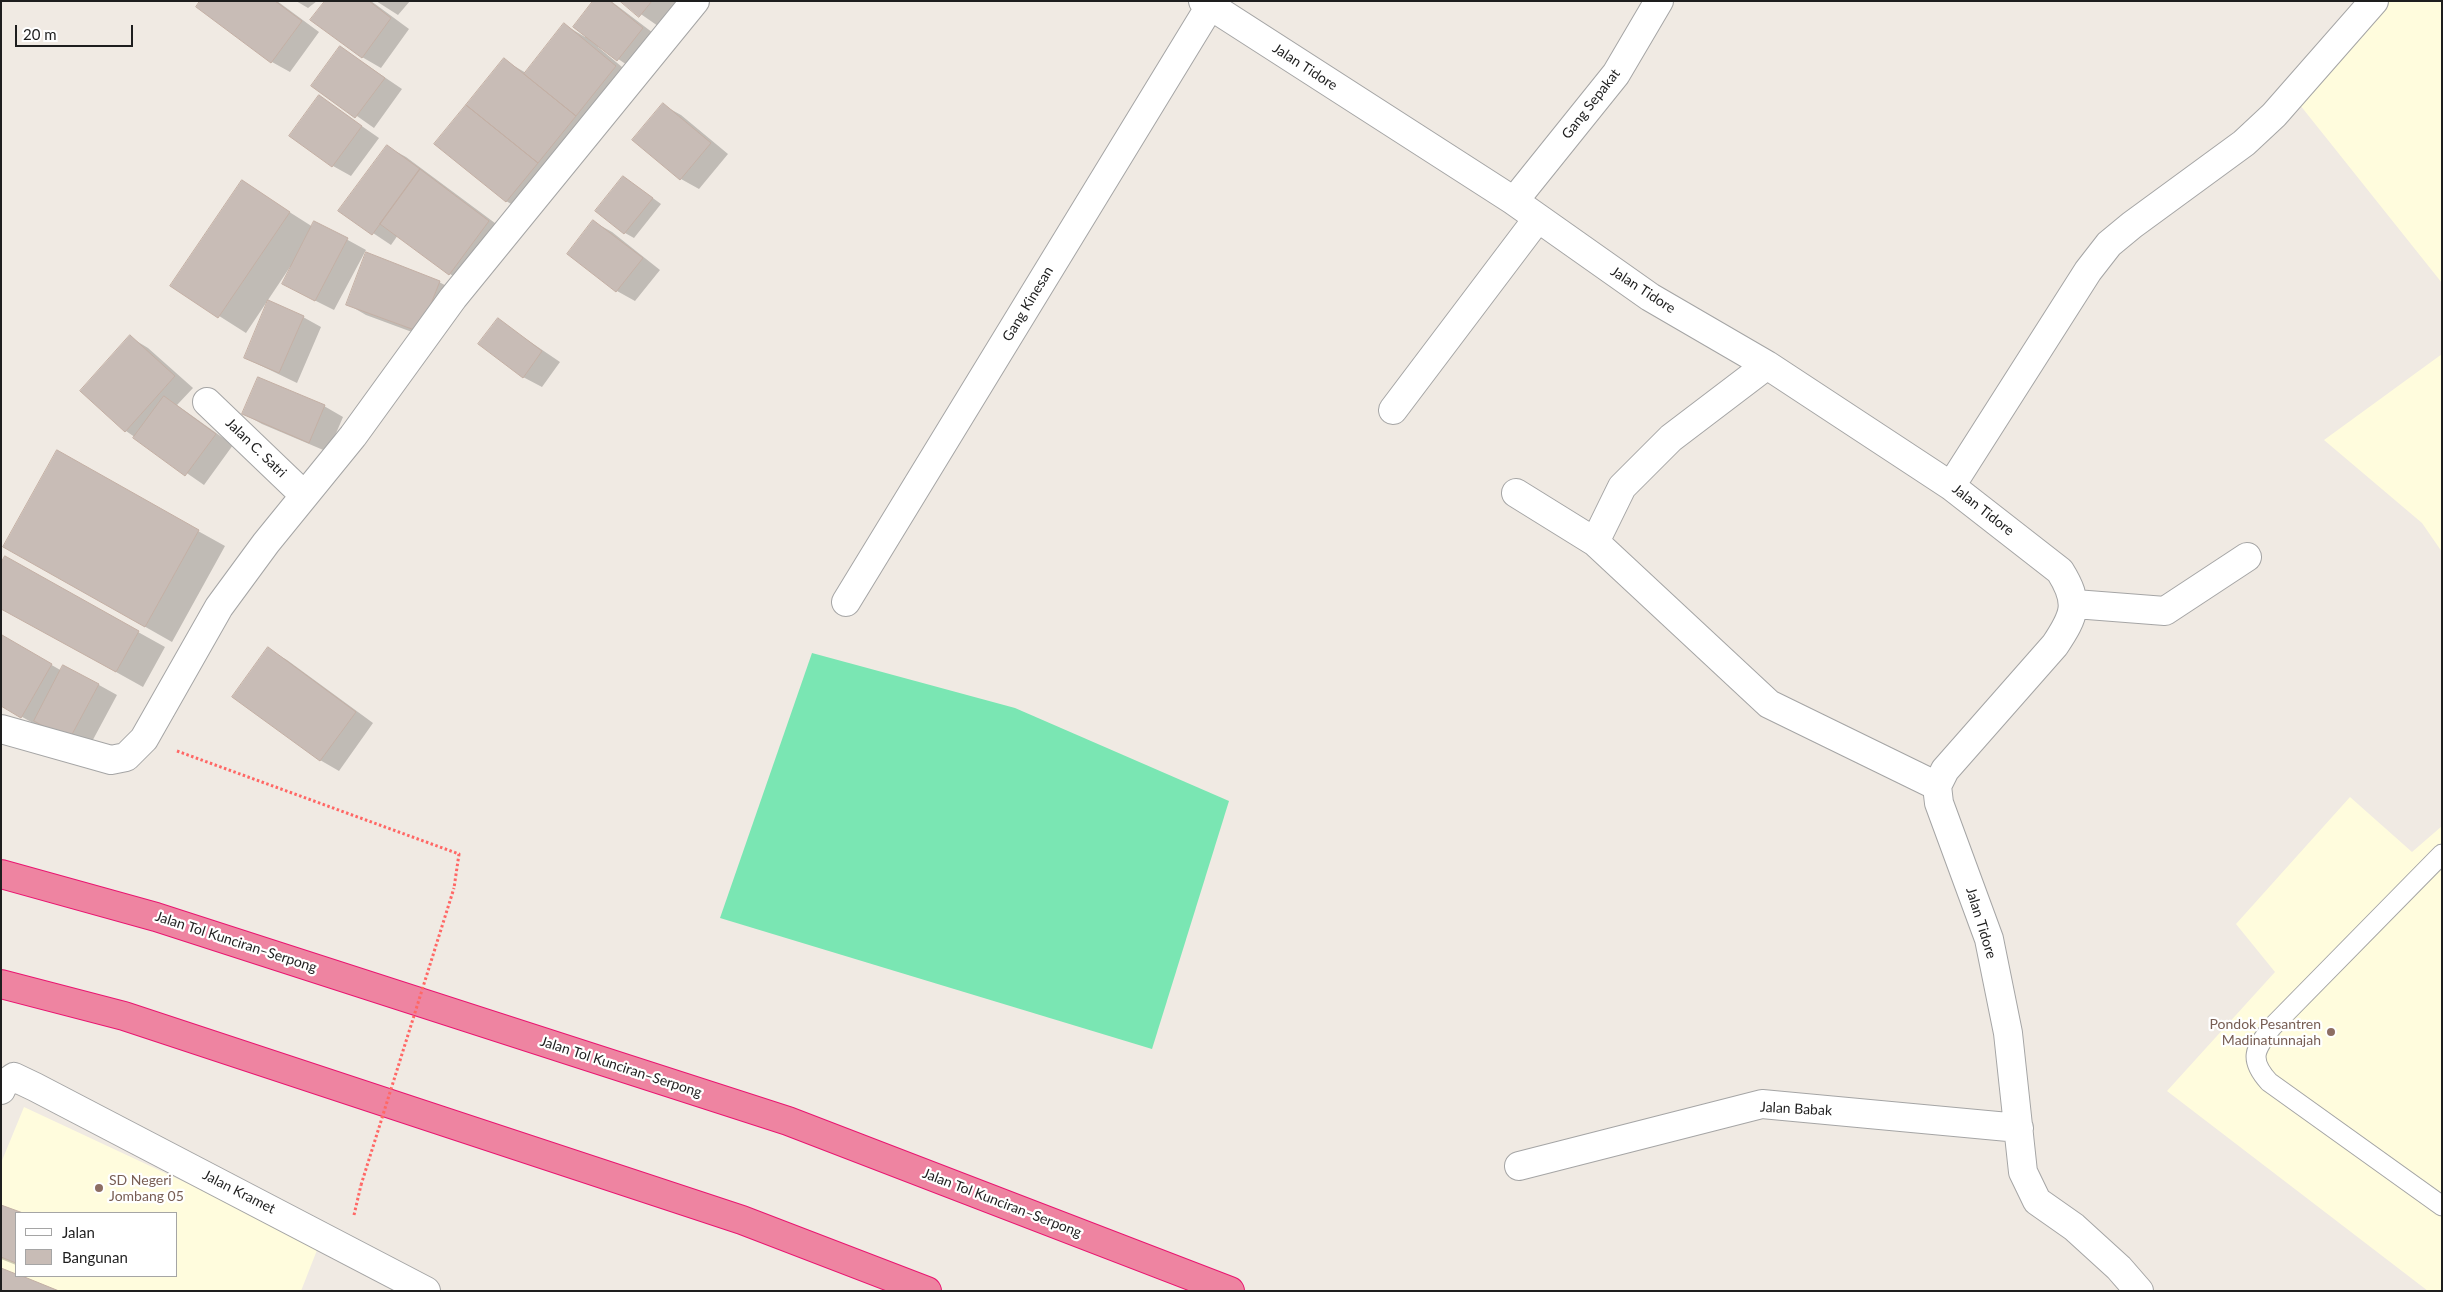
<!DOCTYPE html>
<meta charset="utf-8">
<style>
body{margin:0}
#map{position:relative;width:2443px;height:1292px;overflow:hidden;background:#f0eae3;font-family:Lato,sans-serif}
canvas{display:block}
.frame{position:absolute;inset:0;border:2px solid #1e1e1e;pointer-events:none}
.legend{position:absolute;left:15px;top:1212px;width:162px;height:65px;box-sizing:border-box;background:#fff;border:1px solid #a5a5a5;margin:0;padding:6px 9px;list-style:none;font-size:15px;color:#1e1e1e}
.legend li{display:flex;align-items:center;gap:10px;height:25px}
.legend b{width:25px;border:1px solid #a5a5a5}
.scale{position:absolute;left:15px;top:25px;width:118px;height:22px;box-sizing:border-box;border:2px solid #1e1e1e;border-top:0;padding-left:6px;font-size:15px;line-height:18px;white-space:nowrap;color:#1e1e1e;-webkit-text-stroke:4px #fff;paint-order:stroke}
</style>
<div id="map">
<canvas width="2443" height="1292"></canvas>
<div class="frame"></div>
<ul class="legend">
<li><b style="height:6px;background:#fff"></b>Jalan</li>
<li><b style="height:14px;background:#c8bcb6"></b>Bangunan</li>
</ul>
<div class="scale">20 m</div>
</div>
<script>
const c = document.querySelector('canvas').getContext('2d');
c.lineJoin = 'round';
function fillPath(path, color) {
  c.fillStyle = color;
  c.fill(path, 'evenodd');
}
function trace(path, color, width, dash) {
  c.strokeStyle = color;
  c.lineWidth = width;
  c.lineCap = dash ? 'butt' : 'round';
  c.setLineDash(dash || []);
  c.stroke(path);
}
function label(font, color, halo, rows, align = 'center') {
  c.font = font + ' Lato,sans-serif';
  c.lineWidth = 4.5;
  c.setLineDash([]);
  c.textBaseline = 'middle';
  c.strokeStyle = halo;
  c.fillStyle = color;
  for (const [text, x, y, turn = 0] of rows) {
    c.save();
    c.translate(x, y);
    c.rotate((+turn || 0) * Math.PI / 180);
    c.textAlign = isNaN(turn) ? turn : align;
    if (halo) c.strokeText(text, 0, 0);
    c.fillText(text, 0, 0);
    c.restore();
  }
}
fillPath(new Path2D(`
 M 2389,1 L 2442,1 L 2442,283 L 2300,105 Z
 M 2442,354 L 2442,552 L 2422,523 L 2324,440 Z
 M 2350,797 L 2412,852 L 2442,826 L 2442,1291 L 2428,1291 L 2167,1091 L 2275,972 L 2236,924 Z
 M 24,1107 L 319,1245 L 301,1291 L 1,1291 L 1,1163 ZM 16,1213 L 176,1213 L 176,1276 L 16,1276 Z`), '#fffcdd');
fillPath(new Path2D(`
 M 812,653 L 1015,708 L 1229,801 L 1152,1049 L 720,918 Z`), '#7ae6b3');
fillPath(new Path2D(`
 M 201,1 L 277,1 L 319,32 L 290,72 L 272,62 Z
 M 296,1 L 317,1 L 308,8 Z
 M 326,1 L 371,1 L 409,29 L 381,68 L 362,57 Z
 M 376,1 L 410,1 L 398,15 Z
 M 595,1 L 611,1 L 661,39 L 636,71 L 599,46 L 598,47 L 634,77 L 525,212 L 506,201 L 504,60 L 526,73 L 565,25 L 585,37 Z
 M 622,1 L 678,1 L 658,26 Z
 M 340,47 L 402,89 L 374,128 L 313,85 Z
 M 320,97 L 379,138 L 351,176 L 333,166 Z
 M 663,105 L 681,115 L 728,154 L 699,189 L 681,179 Z
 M 388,147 L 406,157 L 507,232 L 468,285 L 450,274 L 398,235 L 391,245 L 340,211 Z
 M 624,177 L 661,204 L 634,238 L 625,233 Z
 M 242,182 L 313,227 L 315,222 L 366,250 L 334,310 L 302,294 L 290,267 L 246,333 L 172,286 Z
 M 594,222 L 612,232 L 660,270 L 635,301 L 617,291 L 569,254 Z
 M 439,282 L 458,292 L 439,342 L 366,315 L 347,304 Z
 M 303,317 L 321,327 L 297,383 L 245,358 Z
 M 498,320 L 560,362 L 542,387 L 523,377 Z
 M 130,337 L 148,348 L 193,388 L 177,405 L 233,445 L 204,485 L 126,431 L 82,391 Z
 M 324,406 L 343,417 L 328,452 L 262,424 L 244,414 Z
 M 198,531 L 225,546 L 172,642 L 31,562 Z
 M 1,608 L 138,632 L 165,647 L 143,687 Z
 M 3,637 L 62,671 L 99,685 L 117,695 L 88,749 L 42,724 L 40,727 L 1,705 Z
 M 268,649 L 287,660 L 373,723 L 339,771 L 320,760 Z
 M 1,1206 L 20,1213 L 16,1213 L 16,1265 L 1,1259 Z`), '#0003');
const building = new Path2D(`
 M 200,1 L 275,1 L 302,21 L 271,63 L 196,7 Z
 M 325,1 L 369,1 L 391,18 L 362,58 L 310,20 Z
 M 593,1 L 610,1 L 643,28 L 617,61 L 573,27 Z
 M 620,1 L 652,1 L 639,17 Z
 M 564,23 L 616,66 L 576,116 L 524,74 Z
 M 340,46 L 385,78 L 355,118 L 311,86 Z
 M 504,58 L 576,116 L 538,163 L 466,105 Z
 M 319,95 L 362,126 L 332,167 L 289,136 Z
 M 663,103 L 711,143 L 680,180 L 632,140 Z
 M 466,105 L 538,163 L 506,202 L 434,144 Z
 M 387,145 L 420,169 L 372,235 L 338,211 Z
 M 420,169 L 489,221 L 449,275 L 380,224 Z
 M 623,176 L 653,198 L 624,234 L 595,211 Z
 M 242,180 L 290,212 L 218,318 L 170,286 Z
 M 593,220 L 643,258 L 616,292 L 567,254 Z
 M 314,221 L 348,238 L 315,301 L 282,284 Z
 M 366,252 L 440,281 L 420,332 L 346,305 Z
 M 268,300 L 304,316 L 279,373 L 244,358 Z
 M 498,318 L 542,351 L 523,378 L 478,344 Z
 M 130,335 L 175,376 L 125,432 L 80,391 Z
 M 258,377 L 325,405 L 309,443 L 242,414 Z
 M 164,396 L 216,434 L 185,476 L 133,438 Z
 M 57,450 L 199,530 L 145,627 L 3,547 Z
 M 5,556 L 139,631 L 116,672 L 1,609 L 1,563 Z
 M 2,635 L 52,664 L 21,718 L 1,706 Z
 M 268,647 L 356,712 L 320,761 L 232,697 Z
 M 63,665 L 99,684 L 69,740 L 34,721 Z
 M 1,1205 L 23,1213 L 16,1213 L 16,1263 L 1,1257 Z
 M 1,1268 L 16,1274 L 16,1276 L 22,1276 L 59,1291 L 1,1291 Z`);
fillPath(building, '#c8bcb6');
trace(building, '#c3afa4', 1);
const lane = new Path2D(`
 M 2442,854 L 2272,1027 C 2255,1049 2248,1059 2269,1082 L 2442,1206`);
const street = new Path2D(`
 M 1203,1 L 1514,201 L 1650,297 L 1767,365 L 1951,486 L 2060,571 C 2080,603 2075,615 2055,645 L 1945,770 L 1937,786 L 1939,803 L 1989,939 L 2008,1033 L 2023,1172 L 2037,1201 L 2074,1227 L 2119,1268 L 2139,1291
 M 1514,201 L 1616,74 L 1659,1
 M 207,402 L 304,495
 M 1393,410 L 1538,218
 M 1951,486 L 2088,271 L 2109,244 L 2132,225 L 2244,143 L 2274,115 L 2374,1
 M 1516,493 L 1595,542 L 1769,704 L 1937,786
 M 1595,542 L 1622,487 L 1671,438 L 1767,365
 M 846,602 L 1210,6
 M 2075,604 L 2165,611 L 2247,557
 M 1,729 L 111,760 L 126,757 L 144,739 L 219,607 L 266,543 L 353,436 L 453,298 L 695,1
 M 1,1090 L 3,1085 L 14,1077 L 35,1087 L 426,1291
 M 1519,1166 L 1762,1104 L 2019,1128`);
const highway = new Path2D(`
 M 1,874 L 156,917 L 788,1121 L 1230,1291
 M 1,984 L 124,1016 L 742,1220 L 927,1291`);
trace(lane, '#a5a5a5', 21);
trace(street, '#a5a5a5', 30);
trace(highway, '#e91570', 30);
trace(new Path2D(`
 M 177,751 L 459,854 L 454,888
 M 354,1215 L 361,1185`), '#ff6765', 3, [2.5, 2.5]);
trace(lane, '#fff', 19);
trace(street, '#fff', 28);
trace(highway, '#ee84a1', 28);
trace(new Path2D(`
 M 361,1185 L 454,888`), '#ff6765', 3, [2.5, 2.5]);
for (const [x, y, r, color] of [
 [2331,1032,5,"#8d6e63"],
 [99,1188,5,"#8d6e63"]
]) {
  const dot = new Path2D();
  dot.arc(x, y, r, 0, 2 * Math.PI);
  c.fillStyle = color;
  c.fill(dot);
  trace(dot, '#fff', 2);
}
label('14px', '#1e1e1e', '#fff', [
 ["Jalan Tidore",1305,67,33],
 ["Gang Sepakat",1591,104,-52],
 ["Jalan Tidore",1643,290,33],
 ["Gang Kinesan",1028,304,-59],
 ["Jalan C. Satri",256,448,44],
 ["Jalan Tidore",1983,510,38],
 ["Jalan Tidore",1981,923,73],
 ["Jalan Tol Kunciran–Serpong",236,942,18],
 ["Jalan Tol Kunciran–Serpong",621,1067,18],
 ["Jalan Babak",1796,1109,3],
 ["Jalan Kramet",239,1192,27],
 ["Jalan Tol Kunciran–Serpong",1002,1203,21]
]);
label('14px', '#785e54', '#fff', [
 ["Pondok Pesantren",2321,1024],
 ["Madinatunnajah",2321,1040],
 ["SD Negeri",109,1180,"left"],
 ["Jombang 05",109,1196,"left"]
], 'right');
</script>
